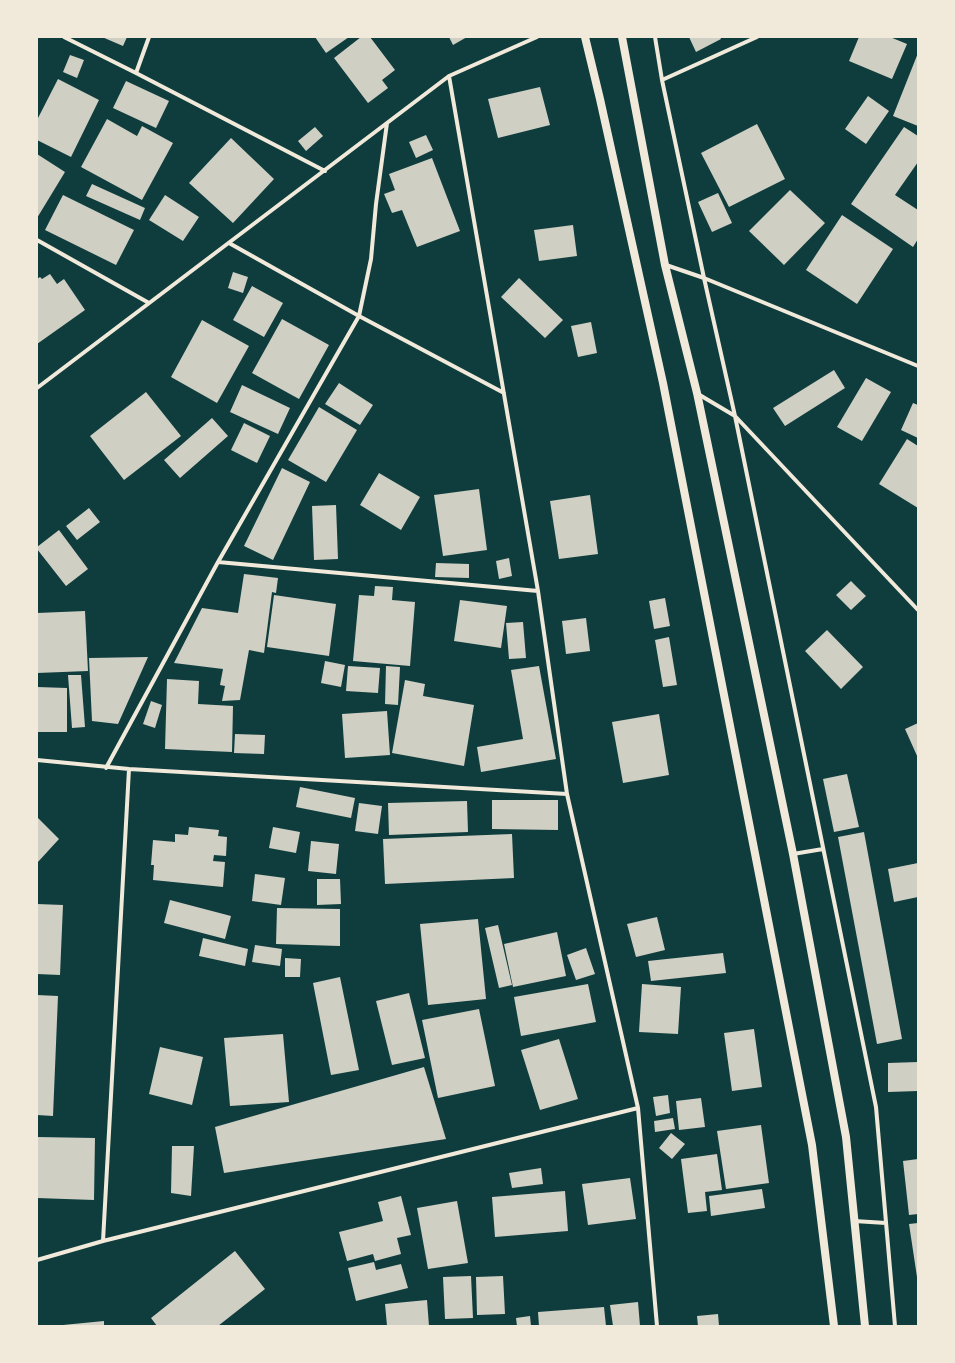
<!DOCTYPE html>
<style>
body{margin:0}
#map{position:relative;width:955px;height:1363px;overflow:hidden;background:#0f3d3e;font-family:Rubik,sans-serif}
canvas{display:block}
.frame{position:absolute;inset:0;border:38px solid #f1e9da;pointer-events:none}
</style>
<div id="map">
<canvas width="955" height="1363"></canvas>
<div class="frame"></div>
</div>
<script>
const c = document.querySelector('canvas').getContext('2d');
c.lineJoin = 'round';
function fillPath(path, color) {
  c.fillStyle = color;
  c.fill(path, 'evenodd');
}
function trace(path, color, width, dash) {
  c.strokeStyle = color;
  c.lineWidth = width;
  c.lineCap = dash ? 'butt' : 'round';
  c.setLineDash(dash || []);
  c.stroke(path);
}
fillPath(new Path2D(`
 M 102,37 L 127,37 L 123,46 Z
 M 315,37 L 349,37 L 326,53 Z
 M 361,37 L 370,37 L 395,70 L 382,80 L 388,88 L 368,103 L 334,58 Z
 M 449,37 L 467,37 L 453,45 Z
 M 689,37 L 720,37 L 721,39 L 696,52 Z
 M 859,37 L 890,37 L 907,44 L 892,79 L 849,61 Z
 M 918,53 L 918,126 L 893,116 Z
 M 70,55 L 84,60 L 77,78 L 63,72 Z
 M 58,79 L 99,100 L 71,157 L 37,140 L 37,120 Z
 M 126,81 L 169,101 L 156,128 L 113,108 Z
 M 540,87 L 550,125 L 498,138 L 488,99 Z
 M 868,96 L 889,111 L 866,144 L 845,129 Z
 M 107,119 L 137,136 L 142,126 L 173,143 L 142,200 L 81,167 Z
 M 757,124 L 785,179 L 729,207 L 701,153 Z
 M 315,127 L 323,136 L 306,151 L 298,141 Z
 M 904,127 L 918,136 L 918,162 L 895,195 L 918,210 L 918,239 L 913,247 L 851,204 Z
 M 426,135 L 433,150 L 416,158 L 409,142 Z
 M 231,138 L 274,179 L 233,223 L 189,183 Z
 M 37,154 L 65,172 L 37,218 Z
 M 432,158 L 460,231 L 417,247 L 402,210 L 392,213 L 384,194 L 395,190 L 389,174 Z
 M 92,184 L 145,208 L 140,220 L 86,196 Z
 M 790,190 L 825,223 L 784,265 L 749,231 Z
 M 718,193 L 732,223 L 712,232 L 698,202 Z
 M 63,195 L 134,230 L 116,265 L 45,230 Z
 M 165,195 L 199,217 L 183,241 L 149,220 Z
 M 842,215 L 893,249 L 857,304 L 806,270 Z
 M 573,225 L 577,256 L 539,261 L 534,230 Z
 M 233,272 L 248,277 L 243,293 L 228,288 Z
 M 50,274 L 57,284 L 64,279 L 85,310 L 37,344 L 37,279 L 40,277 L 42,279 Z
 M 519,278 L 563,320 L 545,338 L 501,297 Z
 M 252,286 L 283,303 L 264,337 L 233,320 Z
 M 282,319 L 329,345 L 299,399 L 252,373 Z
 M 202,320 L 249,346 L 217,403 L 171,377 Z
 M 591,322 L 597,353 L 578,357 L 571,326 Z
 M 834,370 L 845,388 L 785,426 L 773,408 Z
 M 866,378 L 891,392 L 862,441 L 837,427 Z
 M 339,383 L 373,405 L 360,425 L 325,404 Z
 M 242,385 L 290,408 L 278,434 L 230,412 Z
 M 146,392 L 181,436 L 124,480 L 90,436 Z
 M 913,403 L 918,405 L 918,438 L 901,430 Z
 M 319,407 L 357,430 L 326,482 L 288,460 Z
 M 212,418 L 228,436 L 180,478 L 164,460 Z
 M 244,423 L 270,436 L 257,463 L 231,450 Z
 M 907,439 L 918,446 L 918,508 L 879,484 Z
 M 282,468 L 310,482 L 273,560 L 244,546 Z
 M 379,473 L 420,497 L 401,530 L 360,505 Z
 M 479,489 L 487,550 L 443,556 L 434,495 Z
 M 590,495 L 598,554 L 559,559 L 550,501 Z
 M 336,505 L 338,559 L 314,560 L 312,506 Z
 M 89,508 L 100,522 L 77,540 L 66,526 Z
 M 59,530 L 88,569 L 66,586 L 37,549 L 37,547 Z
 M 509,558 L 512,576 L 499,579 L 496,561 Z
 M 436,563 L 469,564 L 469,578 L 435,577 Z
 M 244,574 L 278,578 L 276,593 L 272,592 L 264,653 L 249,650 L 240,700 L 222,701 L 225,686 L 220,685 L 223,669 L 174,663 L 202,608 L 238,613 Z
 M 851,581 L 866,596 L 851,610 L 836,595 Z
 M 375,586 L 393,587 L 392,600 L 415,602 L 410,666 L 353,661 L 359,595 L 374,596 Z
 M 274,595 L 336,604 L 329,656 L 267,647 Z
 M 665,598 L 670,626 L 654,629 L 649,601 Z
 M 460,600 L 507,606 L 501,648 L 454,641 Z
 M 85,611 L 88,671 L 37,673 L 37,613 Z
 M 586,618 L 590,651 L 566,654 L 562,621 Z
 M 523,622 L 526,658 L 509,659 L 506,623 Z
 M 827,630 L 863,667 L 841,689 L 805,651 Z
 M 669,637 L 677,685 L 663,687 L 655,640 Z
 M 148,657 L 118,724 L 92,721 L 89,658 Z
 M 325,661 L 345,665 L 341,687 L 321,683 Z
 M 348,666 L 380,668 L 378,693 L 346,691 Z
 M 386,666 L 400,667 L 398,705 L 385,704 Z
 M 539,666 L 556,759 L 481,772 L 477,747 L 523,739 L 511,670 Z
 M 68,675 L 81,675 L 85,727 L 72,728 Z
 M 167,679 L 199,681 L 198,704 L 233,706 L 232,752 L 165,749 Z
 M 405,680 L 425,684 L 423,696 L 474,705 L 464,766 L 392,753 Z
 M 37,687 L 67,688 L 67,732 L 37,732 Z
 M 151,701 L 162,705 L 155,728 L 143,724 Z
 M 387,711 L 390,755 L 345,758 L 342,714 Z
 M 659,714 L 669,775 L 623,783 L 612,722 Z
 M 918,723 L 918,758 L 905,729 Z
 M 235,734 L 265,735 L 264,754 L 234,753 Z
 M 847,774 L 859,827 L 834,832 L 823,779 Z
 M 300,787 L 355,798 L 351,818 L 296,807 Z
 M 492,800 L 558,800 L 558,830 L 492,829 Z
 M 467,801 L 468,832 L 389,835 L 388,803 Z
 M 359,803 L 382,806 L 378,834 L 355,831 Z
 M 37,817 L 59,839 L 37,863 Z
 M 189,827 L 219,830 L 218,836 L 227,837 L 226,856 L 214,855 L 213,861 L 225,862 L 223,887 L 153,880 L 154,865 L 151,865 L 153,840 L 175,842 L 175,834 L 188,835 Z
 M 273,827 L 300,832 L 296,853 L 269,848 Z
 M 864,832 L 902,1039 L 877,1044 L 838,837 Z
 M 512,834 L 514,878 L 385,884 L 383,839 Z
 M 311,841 L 339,844 L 336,874 L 308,871 Z
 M 918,863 L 918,897 L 894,902 L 888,869 Z
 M 255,874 L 285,878 L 281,905 L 252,901 Z
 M 317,879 L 340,879 L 341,904 L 317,905 Z
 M 170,900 L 231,916 L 225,939 L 164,923 Z
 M 37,904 L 63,905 L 60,975 L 37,974 Z
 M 277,908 L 340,909 L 340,946 L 276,944 Z
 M 657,917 L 665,950 L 636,957 L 627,924 Z
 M 478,919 L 486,999 L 428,1005 L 420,924 Z
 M 498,925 L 512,985 L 499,988 L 485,928 Z
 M 557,932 L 566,976 L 513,987 L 504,944 Z
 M 203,938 L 248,949 L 245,966 L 199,956 Z
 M 255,945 L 282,949 L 280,966 L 252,962 Z
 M 586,948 L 595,974 L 576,980 L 567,955 Z
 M 723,953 L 726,973 L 651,981 L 648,961 Z
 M 285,958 L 301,959 L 300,977 L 285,977 Z
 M 340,977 L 359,1070 L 331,1075 L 313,983 Z
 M 588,984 L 596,1022 L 521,1036 L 514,997 Z
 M 642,984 L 681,987 L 678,1034 L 639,1032 Z
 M 409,993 L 425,1058 L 392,1065 L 376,1001 Z
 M 37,995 L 58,996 L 53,1116 L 37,1115 Z
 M 479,1009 L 495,1086 L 438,1098 L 422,1020 Z
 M 754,1029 L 762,1087 L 732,1091 L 724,1033 Z
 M 283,1034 L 289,1102 L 230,1106 L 224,1038 Z
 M 559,1039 L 578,1099 L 540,1110 L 521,1050 Z
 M 160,1047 L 203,1057 L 192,1105 L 149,1094 Z
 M 918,1062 L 918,1091 L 888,1092 L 888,1063 Z
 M 424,1067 L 446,1139 L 224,1173 L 215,1127 Z
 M 668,1095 L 670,1113 L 656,1116 L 653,1097 Z
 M 701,1098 L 705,1127 L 679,1130 L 676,1101 Z
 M 673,1118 L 675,1129 L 655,1132 L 654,1121 Z
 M 761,1125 L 769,1183 L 726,1189 L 717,1131 Z
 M 671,1133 L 685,1144 L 672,1159 L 659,1148 Z
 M 37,1137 L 95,1138 L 94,1200 L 37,1198 Z
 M 172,1146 L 194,1146 L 191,1196 L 171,1193 Z
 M 717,1154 L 722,1190 L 705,1192 L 707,1211 L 688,1213 L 681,1159 Z
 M 918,1159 L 918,1214 L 909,1215 L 903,1161 Z
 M 541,1168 L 543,1184 L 512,1188 L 509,1173 Z
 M 630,1178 L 636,1219 L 588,1225 L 582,1184 Z
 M 762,1189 L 765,1208 L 711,1216 L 709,1196 Z
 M 565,1191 L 568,1231 L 495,1237 L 492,1197 Z
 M 401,1196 L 411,1235 L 397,1238 L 401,1254 L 375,1261 L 373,1254 L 347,1261 L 339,1232 L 383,1221 L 378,1202 Z
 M 457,1201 L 468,1263 L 428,1269 L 417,1208 Z
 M 918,1223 L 918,1277 L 917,1277 L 909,1224 Z
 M 235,1251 L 265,1289 L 218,1326 L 157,1326 L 151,1318 Z
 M 374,1262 L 376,1270 L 401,1264 L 408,1288 L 356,1301 L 348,1268 Z
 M 471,1276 L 473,1318 L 445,1319 L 443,1277 Z
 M 503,1276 L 505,1314 L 477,1315 L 476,1277 Z
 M 427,1300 L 429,1326 L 387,1326 L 385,1304 Z
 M 638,1302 L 640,1326 L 613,1326 L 610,1305 Z
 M 604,1307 L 606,1326 L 539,1326 L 538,1312 Z
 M 718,1314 L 719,1326 L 698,1326 L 697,1316 Z
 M 530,1316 L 531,1326 L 517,1326 L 516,1318 Z
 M 104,1321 L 104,1326 L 63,1326 L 63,1325 Z`), '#cfcfc3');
trace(new Path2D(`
 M 64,37 L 136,73 L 325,171
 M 655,37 L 662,80 L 704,278 L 735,416 L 876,1107 L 895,1326
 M 136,73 L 149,37
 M 449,76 L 538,591 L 567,794 L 638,1108 L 657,1326
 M 662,80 L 757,37
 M 37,240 L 149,303
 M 229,243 L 359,316 L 504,393
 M 666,265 L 704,278 L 918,366
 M 37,388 L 449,76 L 537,37
 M 698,394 L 735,416 L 918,610
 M 218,562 L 538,591
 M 37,760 L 129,769 L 567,794
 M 106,768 L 218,562 L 359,316 L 371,259 L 376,204 L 387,123
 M 793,854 L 823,849
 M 854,1221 L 886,1223
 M 103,1241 L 129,769
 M 37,1260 L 103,1241 L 638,1108`), '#f1e9da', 4);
trace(new Path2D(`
 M 585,37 L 600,99 L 663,383 L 812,1145 L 834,1326
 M 622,37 L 665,265 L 697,393 L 793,854 L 846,1137 L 865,1326`), '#f1e9da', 8);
</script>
